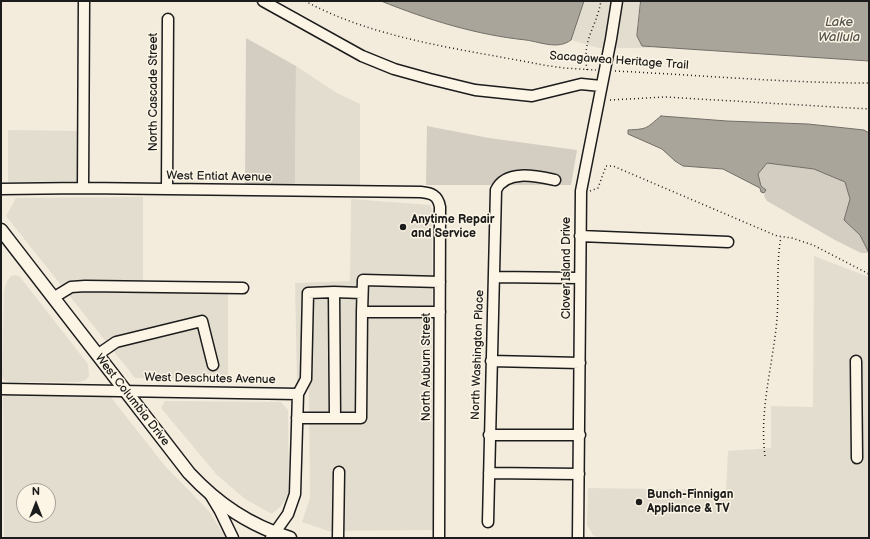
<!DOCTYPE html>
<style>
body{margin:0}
#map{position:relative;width:870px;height:539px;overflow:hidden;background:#f3ecdd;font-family:"Balsamiq Sans",sans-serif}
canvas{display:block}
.frame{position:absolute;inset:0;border:2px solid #1c1c1c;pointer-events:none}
.north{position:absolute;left:16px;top:483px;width:40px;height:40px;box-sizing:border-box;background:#fcf5e5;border:1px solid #a29e95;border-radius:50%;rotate:0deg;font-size:11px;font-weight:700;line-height:16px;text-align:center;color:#1c1c1c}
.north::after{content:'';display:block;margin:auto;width:14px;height:18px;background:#1c1c1c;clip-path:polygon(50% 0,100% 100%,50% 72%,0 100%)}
</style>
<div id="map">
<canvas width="870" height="539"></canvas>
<div class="frame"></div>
<div class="north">N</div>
</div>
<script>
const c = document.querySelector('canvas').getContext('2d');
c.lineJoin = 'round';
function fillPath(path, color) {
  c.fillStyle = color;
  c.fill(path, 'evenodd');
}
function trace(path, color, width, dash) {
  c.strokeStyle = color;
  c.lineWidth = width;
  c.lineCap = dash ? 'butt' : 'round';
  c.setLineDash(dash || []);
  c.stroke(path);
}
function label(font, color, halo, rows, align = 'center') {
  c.font = font + ' "Balsamiq Sans",sans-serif';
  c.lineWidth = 3;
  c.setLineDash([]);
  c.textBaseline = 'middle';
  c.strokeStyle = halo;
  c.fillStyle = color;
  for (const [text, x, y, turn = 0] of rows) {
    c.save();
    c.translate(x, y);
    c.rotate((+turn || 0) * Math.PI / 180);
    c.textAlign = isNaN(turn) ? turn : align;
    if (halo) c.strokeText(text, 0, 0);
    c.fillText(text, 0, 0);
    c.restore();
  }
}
fillPath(new Path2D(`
 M 584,1 L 641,1 L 637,28 L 642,46 L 653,48 L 599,48 L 571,40 Z
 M 296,66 L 337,93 L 360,104 L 360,185 L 295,186 Z
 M 8,130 L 80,131 L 79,181 L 8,182 Z
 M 143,197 L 143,287 L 228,288 L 228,381 L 220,379 L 135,378 L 6,216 L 16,198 Z
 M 351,199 L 430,205 L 432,210 L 433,530 L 328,531 L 302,522 L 310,498 L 309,385 L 297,384 L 295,283 L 350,281 Z
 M 814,256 L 869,277 L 869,538 L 598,537 L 593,535 L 587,525 L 588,488 L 726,490 L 728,451 L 771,448 L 771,406 L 813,407 Z
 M 15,275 L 20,277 L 88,364 L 89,376 L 86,380 L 80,382 L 10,382 L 4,380 L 2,375 L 4,291 L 7,281 L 11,276 Z
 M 7,394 L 110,396 L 165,466 L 209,511 L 226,538 L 4,538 L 3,397 ZM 24,491 L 48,491 L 48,515 L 24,515 Z
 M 165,401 L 281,402 L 288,410 L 289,493 L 282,505 L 272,514 L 245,499 L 217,475 L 161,408 Z`), '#e3ddcf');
fillPath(new Path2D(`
 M 246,38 L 296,66 L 295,186 L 245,185 Z
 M 427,126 L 489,138 L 577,150 L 571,185 L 426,185 Z
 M 767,163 L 814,169 L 845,182 L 850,199 L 844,220 L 860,235 L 869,253 L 861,253 L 835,240 L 767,201 L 764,196 L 766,190 L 761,186 L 758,174 Z`), '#d3cec1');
const water = new Path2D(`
 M 381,1 L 584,1 L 571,40 C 558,50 540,42 526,40 C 477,35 428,20 381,1 Z
 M 641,1 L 869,1 L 869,61 L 642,46 L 637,36 Z
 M 661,116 L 727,121 L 808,124 L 864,130 L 869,133 L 869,253 L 860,235 L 844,220 L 850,199 L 845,182 L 814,169 L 767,163 L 758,174 L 761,186 L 766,190 L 764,193 L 761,192 L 760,188 L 723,169 L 683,166 L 675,161 L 662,149 L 628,134 L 628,130 C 649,129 646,128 661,116 Z`);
fillPath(water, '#aaa59b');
trace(water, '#716e68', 1);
const minor = new Path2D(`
 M 263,1 L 362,56 L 394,69 L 430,79 L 475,90 L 532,96 L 581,84 L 601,86
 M 83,188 L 84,1
 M 1,189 L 83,188 L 421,192 C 431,193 438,195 440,207 L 439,538
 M 167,189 L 168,19
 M 580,236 L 728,242
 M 494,277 L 580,278
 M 53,298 L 71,287 L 85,286 L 243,288
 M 362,312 L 363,280 L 440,282
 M 97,355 L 116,342 L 202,321 L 213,365
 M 491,361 L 580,363
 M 856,361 L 857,458
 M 1,389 L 298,394
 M 297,418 L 361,418 L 362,312 L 440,312
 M 335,418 L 334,292 L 362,293
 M 489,435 L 580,435
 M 489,473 L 579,474
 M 211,496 L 220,511 L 233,538
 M 488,522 L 496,190 C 506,169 536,176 555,180
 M 271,538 L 288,514 L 295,494 L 298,394 L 306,379 L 308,293 L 334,292
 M 338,538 L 339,472
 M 578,538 L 581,191 L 611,39 L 617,1`);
const major = new Path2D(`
 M 1,230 L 189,473 C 218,504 249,525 290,538`);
trace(minor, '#1c1c1c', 13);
trace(major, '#1c1c1c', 15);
trace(new Path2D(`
 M 305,1 C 377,40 463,49 543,65 L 564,68 L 596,70
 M 587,70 C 582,38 596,29 601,1
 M 615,71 C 700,75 784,83 869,83
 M 610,100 L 665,97 L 869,109
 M 590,191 L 598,188 L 606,166 L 613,166 L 777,236 L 792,238 L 813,245 L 869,274
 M 765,456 C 759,410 773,365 777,319 C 779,292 776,264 781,237`), '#1c1c1c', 1.5, [1, 3]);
trace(minor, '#fcf5e5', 10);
trace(major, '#fcf5e5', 12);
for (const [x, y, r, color] of [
 [403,227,4,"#1c1c1c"],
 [639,502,4,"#1c1c1c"]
]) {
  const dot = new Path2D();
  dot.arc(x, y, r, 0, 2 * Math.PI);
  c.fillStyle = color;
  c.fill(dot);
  trace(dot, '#fcf5e5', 1.5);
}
label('12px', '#1c1c1c', '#fcf5e5', [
 ["Sacagawea Heritage Trail",619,61,4],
 ["North Cascade Street",154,92,-90],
 ["West Entiat Avenue",219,177,1],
 ["Clover Island Drive",567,268,-90],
 ["North Washington Place",478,355,-88],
 ["North Auburn Street",427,367,-90],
 ["West Deschutes Avenue",210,379,1],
 ["West Columbia Drive",132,400,52]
]);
label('bold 12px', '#1c1c1c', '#fcf5e5', [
 ["Anytime Repair",411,220],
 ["and Service",411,234],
 ["Bunch-Finnigan",647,495],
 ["Appliance & TV",647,509]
], 'left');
label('italic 13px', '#55534f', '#fcf5e5', [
 ["Lake",839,23],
 ["Wallula",839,38]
]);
</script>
